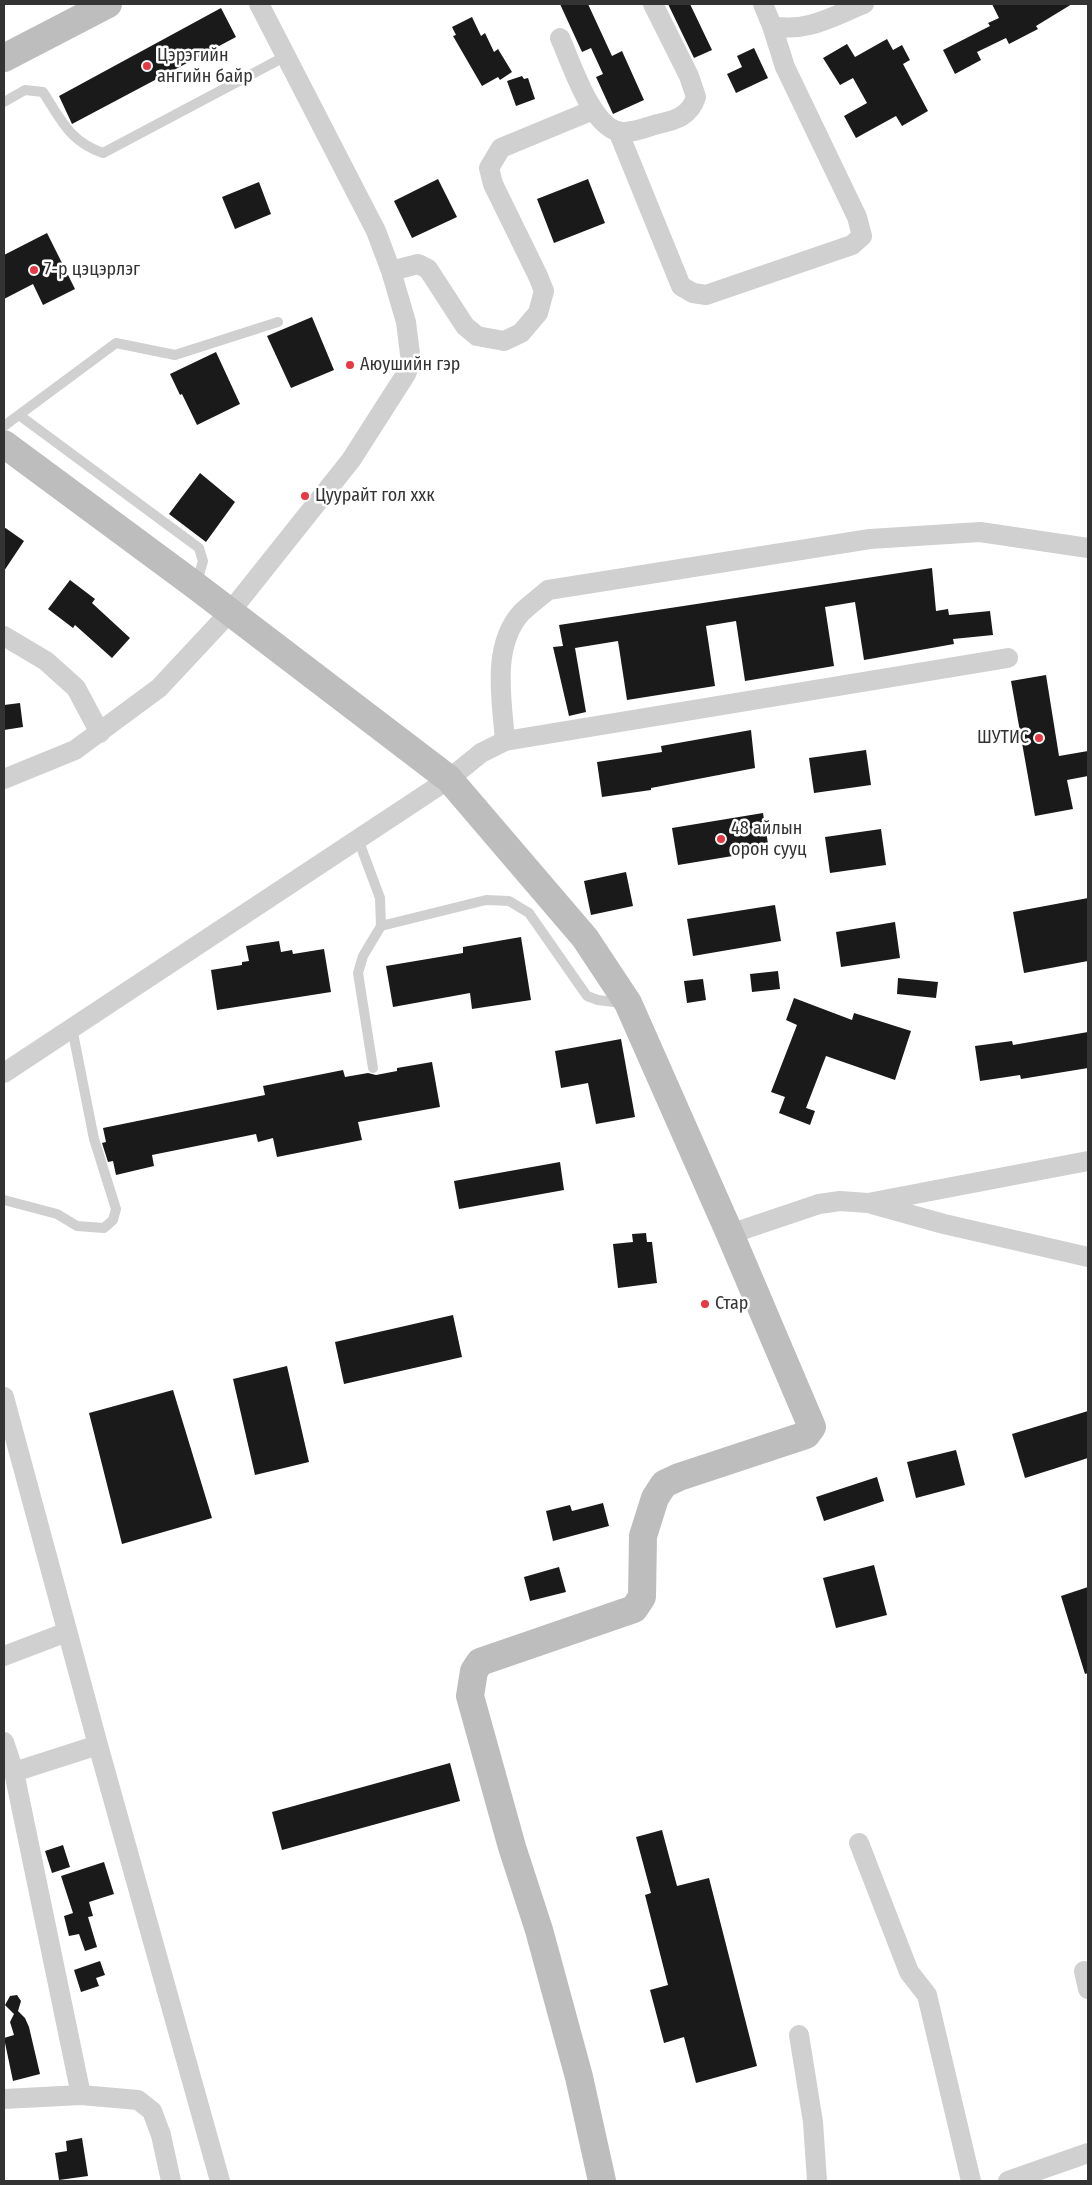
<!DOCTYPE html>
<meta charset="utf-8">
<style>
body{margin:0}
#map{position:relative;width:1092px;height:2185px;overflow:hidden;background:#fff;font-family:"Fira Sans Condensed",sans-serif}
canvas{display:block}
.frame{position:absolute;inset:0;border:5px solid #333;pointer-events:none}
</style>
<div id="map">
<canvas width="1092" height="2185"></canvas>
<div class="frame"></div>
</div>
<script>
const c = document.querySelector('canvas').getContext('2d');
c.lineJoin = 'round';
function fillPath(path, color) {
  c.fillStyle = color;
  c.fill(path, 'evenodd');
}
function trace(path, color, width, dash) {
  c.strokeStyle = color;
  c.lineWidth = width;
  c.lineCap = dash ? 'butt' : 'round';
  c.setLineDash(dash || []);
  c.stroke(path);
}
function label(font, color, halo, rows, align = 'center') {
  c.font = font + ' "Fira Sans Condensed",sans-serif';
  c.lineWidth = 5;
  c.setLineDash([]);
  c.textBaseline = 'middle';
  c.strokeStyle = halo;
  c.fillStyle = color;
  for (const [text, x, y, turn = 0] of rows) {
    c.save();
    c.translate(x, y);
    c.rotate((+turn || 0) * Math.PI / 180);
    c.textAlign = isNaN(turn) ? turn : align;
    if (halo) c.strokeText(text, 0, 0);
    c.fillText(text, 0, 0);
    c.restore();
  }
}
fillPath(new Path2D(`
 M 560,4 L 588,4 L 612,56 L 622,51 L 644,100 L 613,114 L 596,77 L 603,74 L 591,48 L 582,52 Z
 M 668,4 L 690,4 L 712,50 L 694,58 Z
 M 992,4 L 1072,4 L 1036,26 L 1038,29 L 1009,44 L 1006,38 L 977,52 L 981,60 L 955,74 L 943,50 L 990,26 L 988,23 L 999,18 Z
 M 221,8 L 236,37 L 72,124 L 59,96 Z
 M 472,17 L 481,36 L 485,33 L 494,52 L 498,49 L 512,72 L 500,80 L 498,77 L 482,86 L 453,36 L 456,35 L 452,27 Z
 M 887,39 L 893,50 L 902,45 L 910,60 L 903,64 L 928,111 L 902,126 L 896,116 L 856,138 L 844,116 L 867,103 L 853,78 L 840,85 L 823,58 L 847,44 L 855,57 Z
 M 754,48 L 768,78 L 736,93 L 727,74 L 742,67 L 737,56 Z
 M 522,76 L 524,79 L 528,78 L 535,99 L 516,106 L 507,81 Z
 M 438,179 L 457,217 L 412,238 L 394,201 Z
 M 588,179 L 605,223 L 554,243 L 537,199 Z
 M 259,182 L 271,214 L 235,229 L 222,197 Z
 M 47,233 L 75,289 L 43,305 L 33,284 L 4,299 L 4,255 Z
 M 312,317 L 334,370 L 291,388 L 267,336 Z
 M 216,352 L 240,404 L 197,425 L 182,394 L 180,395 L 170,374 Z
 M 200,473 L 235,502 L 206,542 L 169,514 Z
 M 4,527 L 24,541 L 4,571 Z
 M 932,568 L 936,611 L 948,609 L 949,615 L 990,611 L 993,635 L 953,639 L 954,644 L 864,660 L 855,602 L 825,607 L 834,666 L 745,681 L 736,621 L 706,626 L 715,686 L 627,700 L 618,641 L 575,648 L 586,712 L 569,716 L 553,647 L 563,646 L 559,625 Z
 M 70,580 L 95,599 L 92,603 L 130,638 L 112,658 L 75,625 L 73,628 L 48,609 Z
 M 1046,675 L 1059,756 L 1088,751 L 1088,776 L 1067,780 L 1073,809 L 1035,816 L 1011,681 Z
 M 20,703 L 23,727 L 4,730 L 4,705 Z
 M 751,730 L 755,768 L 651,788 L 651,790 L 602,797 L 597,762 L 662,752 L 661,746 Z
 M 866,750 L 871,785 L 814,793 L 809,758 Z
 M 763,813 L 769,850 L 678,865 L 672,828 Z
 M 881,829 L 886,865 L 830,873 L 825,837 Z
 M 626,872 L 633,906 L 591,915 L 584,881 Z
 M 1088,898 L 1088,961 L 1024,973 L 1013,912 Z
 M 775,905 L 781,941 L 693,956 L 687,919 Z
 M 895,922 L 900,958 L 841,967 L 836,932 Z
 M 521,937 L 531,1000 L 472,1009 L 470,993 L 393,1007 L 386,966 L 463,953 L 463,947 Z
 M 279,941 L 281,952 L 292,950 L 293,954 L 324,949 L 331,992 L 217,1010 L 211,970 L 242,965 L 242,962 L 249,961 L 246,946 Z
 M 778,971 L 780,989 L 752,992 L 750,974 Z
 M 898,978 L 938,982 L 936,998 L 897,994 Z
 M 703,979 L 706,1000 L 687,1003 L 684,981 Z
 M 794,998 L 852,1020 L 854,1013 L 911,1031 L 895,1080 L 826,1056 L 806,1108 L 815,1111 L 810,1125 L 779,1113 L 785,1097 L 771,1092 L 797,1025 L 786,1020 Z
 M 1088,1032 L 1088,1068 L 1021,1079 L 1020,1075 L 980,1081 L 975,1046 L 1012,1041 L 1013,1045 Z
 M 621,1039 L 635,1117 L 596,1124 L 588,1083 L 561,1088 L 555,1051 Z
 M 432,1062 L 440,1107 L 358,1122 L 362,1140 L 277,1157 L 273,1138 L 258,1142 L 256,1134 L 152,1155 L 154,1166 L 116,1175 L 113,1161 L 108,1162 L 102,1143 L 106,1142 L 103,1128 L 265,1095 L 263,1086 L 343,1070 L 345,1077 L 368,1073 L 376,1075 L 397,1071 L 397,1068 Z
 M 560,1162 L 564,1190 L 459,1209 L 454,1181 Z
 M 646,1233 L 647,1242 L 652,1242 L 657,1283 L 618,1288 L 613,1244 L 633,1242 L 632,1234 Z
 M 453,1315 L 462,1357 L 344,1384 L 335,1342 Z
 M 287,1366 L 309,1462 L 255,1475 L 233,1379 Z
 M 173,1390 L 212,1518 L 122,1544 L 89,1413 Z
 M 1088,1411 L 1088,1458 L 1025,1478 L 1012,1434 Z
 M 956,1450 L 965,1485 L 916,1498 L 907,1462 Z
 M 877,1477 L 884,1501 L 824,1521 L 816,1497 Z
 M 603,1503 L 609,1526 L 553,1541 L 546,1511 L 570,1505 L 572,1511 Z
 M 874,1565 L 887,1615 L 836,1628 L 823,1578 Z
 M 559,1567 L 566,1592 L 530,1601 L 524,1577 Z
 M 1088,1587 L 1088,1673 L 1085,1674 L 1061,1596 Z
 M 450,1763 L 460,1801 L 282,1850 L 272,1812 Z
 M 662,1830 L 677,1886 L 709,1878 L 757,2066 L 696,2083 L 684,2037 L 664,2043 L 650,1990 L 668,1985 L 645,1895 L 651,1893 L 636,1837 Z
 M 63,1845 L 70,1867 L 52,1873 L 45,1851 Z
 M 104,1862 L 114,1894 L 89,1902 L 93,1916 L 88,1917 L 97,1947 L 85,1951 L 79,1934 L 69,1936 L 64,1916 L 73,1913 L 61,1876 Z
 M 100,1961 L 105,1975 L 96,1978 L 99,1986 L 81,1992 L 74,1970 Z
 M 17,1995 L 21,2001 L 18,2011 L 25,2018 L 29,2027 L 40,2074 L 13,2081 L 4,2038 L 14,2035 L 10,2022 L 14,2014 L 5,2005 L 10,1996 Z
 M 82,2138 L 88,2176 L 59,2180 L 55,2153 L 67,2151 L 66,2141 Z`), '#1a1a1a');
trace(new Path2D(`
 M 4,102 L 25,90 L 43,92 C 61,120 70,142 103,153 L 286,56
 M 19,415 L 199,548 L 203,561 L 196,585
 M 4,426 L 116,343 L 175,355 L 278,322
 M 358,839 L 380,898 L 381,926 L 363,956 L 358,973 L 373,1068
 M 381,926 L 486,900 L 509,901 L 529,913 L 587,996 L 598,1000 L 622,1003
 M 4,1200 L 57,1214 L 77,1226 L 104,1228 L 113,1220 L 116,1209 L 94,1139 L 72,1028`), '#d0d0d0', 10);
trace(new Path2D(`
 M 763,4 L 772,26 C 807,33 833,16 864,4
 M 560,38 C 571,62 590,123 617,131 C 629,135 646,127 658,124 C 676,120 690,116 696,97 L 689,76 L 653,4
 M 618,131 L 681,286 L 693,293 L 706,295 L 852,245 L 862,236 L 857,217 L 785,67 L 772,26
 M 391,271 L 418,264 L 428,269 L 465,326 L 477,336 L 504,341 L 521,333 L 538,313 L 544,291 L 538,276 L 493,184 L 489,168 L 501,148 L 593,110
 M 4,636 L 46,661 L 76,688 L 100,733
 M 505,741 C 502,700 491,647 521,613 C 529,605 539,598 548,590 L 870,539 L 980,532 L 1088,548
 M 4,779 L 75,750 L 159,688 L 230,612 L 351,460 L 406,374 L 411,362 L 406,322 L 391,271 L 376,231 L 259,4
 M 4,1073 L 449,779 L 481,753 L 505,741 L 1008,658
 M 872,1204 L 944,1224 L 1088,1257
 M 730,1234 L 819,1204 L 840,1201 L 868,1203 L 1088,1161
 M 4,1397 L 98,1745 L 220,2181
 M 4,1656 L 67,1632
 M 4,1742 L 14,1772 L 81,2095
 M 14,1772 L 98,1745
 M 859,1843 L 909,1972 L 927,1995 L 971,2181
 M 1084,1971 L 1088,1989
 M 799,2035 L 813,2122 L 817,2181
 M 4,2099 L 81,2095 L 138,2100 L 152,2111 L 161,2135 L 171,2181
 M 1008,2181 L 1088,2153`), '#d0d0d0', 20);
trace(new Path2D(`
 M 4,58 L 108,4
 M 4,444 L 196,586 L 449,779 L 585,938 L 628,1003 L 730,1234 L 812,1427 L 806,1435 L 679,1477 L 664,1484 L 655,1498 L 643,1536 L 642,1597 L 634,1609 L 480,1662 L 474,1671 L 470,1696 L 512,1847 L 539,1930 L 579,2077 L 602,2181`), '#bdbdbd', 28);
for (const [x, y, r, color] of [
 [147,66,5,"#e63946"],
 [34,270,5,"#e63946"],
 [350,365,5,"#e63946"],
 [305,496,5,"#e63946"],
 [1039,738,5,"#e63946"],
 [721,839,5,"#e63946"],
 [705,1304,5,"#e63946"]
]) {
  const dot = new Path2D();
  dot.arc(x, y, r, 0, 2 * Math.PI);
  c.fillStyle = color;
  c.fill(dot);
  trace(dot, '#fff', 2);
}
label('18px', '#333', '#fff', [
 ["Цэрэгийн",157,56],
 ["ангийн байр",157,77],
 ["7-р цэцэрлэг",44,270],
 ["Аюушийн гэр",360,365],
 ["Цуурайт гол ххк",315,496],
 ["ШУТИС",1029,738,"right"],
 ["48 айлын",731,829],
 ["орон сууц",731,850],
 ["Стар",715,1304]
], 'left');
</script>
